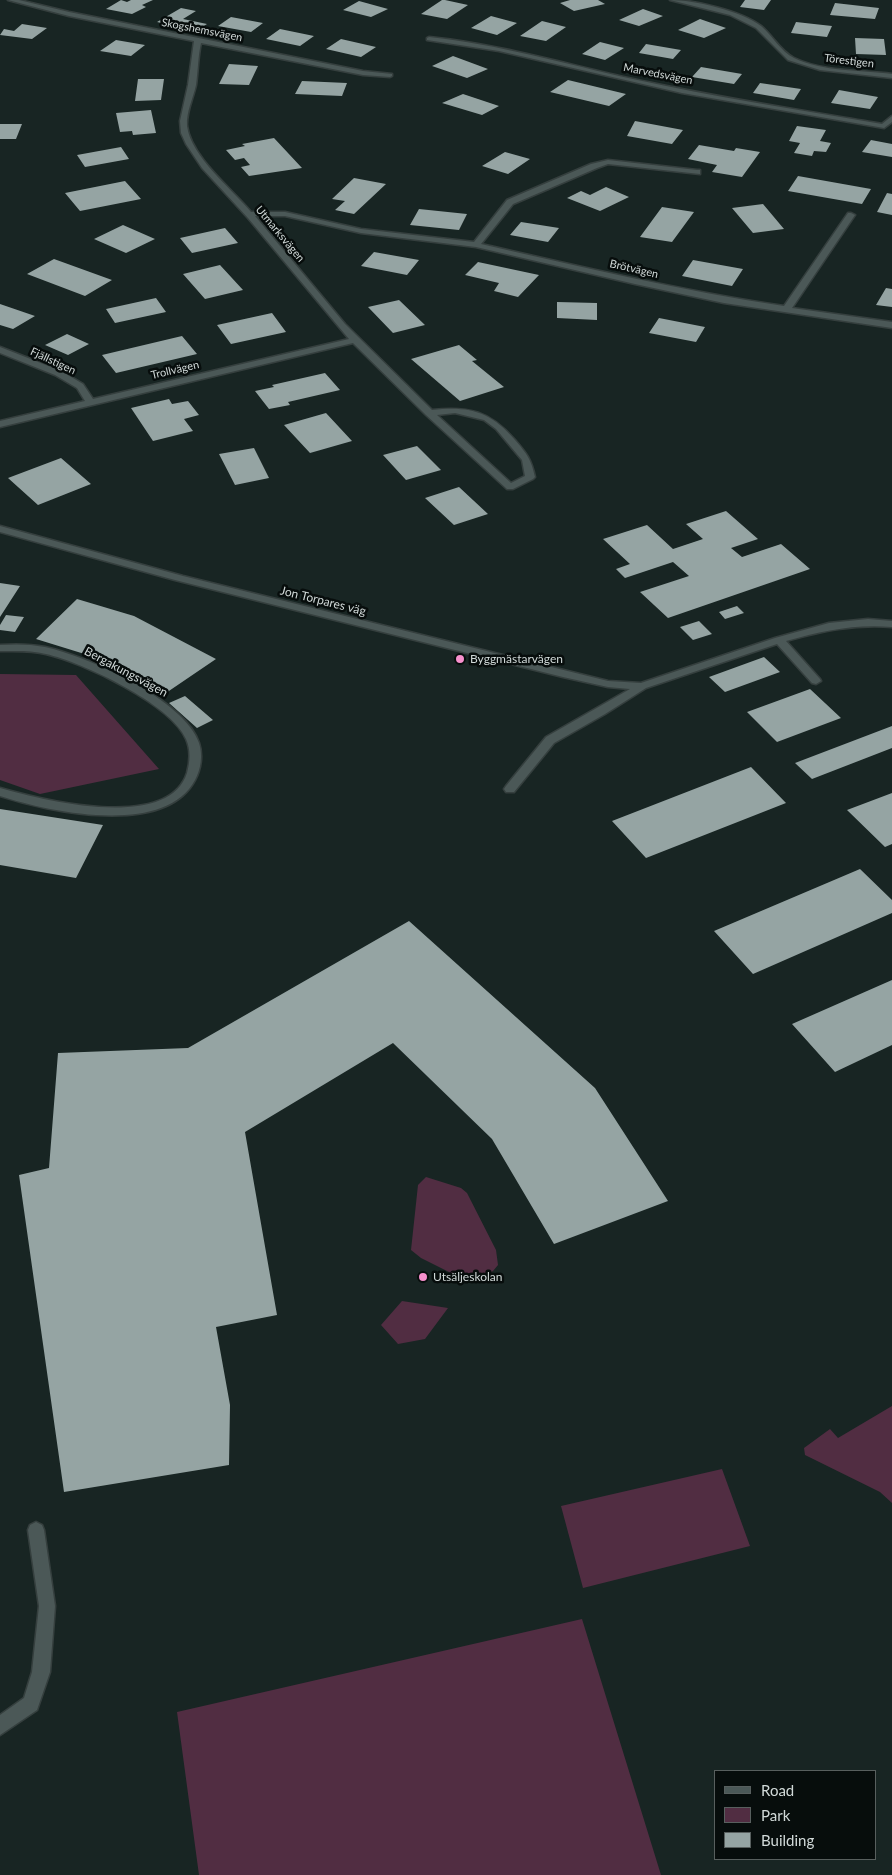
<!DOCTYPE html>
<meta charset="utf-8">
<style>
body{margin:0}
#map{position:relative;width:892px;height:1875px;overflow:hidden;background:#182523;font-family:Lato,sans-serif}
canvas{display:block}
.legend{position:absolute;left:714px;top:1770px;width:162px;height:90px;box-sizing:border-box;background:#070d0c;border:1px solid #585f5e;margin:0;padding:6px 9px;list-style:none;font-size:15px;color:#d1d9d8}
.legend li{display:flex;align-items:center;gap:10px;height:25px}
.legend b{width:25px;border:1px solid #585f5e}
</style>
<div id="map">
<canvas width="892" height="1875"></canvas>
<ul class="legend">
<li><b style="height:6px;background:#4b5857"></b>Road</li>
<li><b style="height:14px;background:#512d42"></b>Park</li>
<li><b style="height:14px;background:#95a4a3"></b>Building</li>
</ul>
</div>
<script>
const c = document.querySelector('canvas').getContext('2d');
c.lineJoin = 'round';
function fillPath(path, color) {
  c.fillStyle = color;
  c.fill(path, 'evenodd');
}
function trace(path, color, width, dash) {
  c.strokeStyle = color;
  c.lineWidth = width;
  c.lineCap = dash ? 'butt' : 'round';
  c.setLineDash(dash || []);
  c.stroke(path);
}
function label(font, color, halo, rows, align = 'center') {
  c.font = font + ' Lato,sans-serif';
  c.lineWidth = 5;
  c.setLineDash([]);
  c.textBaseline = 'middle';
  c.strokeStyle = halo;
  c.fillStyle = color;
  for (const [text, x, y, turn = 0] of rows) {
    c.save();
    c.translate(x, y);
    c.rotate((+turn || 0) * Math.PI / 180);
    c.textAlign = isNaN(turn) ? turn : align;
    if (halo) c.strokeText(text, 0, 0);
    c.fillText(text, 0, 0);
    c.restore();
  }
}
fillPath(new Path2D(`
 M 0,674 L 76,675 L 159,769 L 40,794 L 0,780 Z
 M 426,1177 L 461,1188 L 467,1193 L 496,1250 L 498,1265 L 493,1271 L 471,1283 L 421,1258 L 411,1250 L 418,1185 Z
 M 402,1301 L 448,1308 L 425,1339 L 398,1344 L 381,1325 Z
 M 892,1406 L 892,1503 L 880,1492 L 805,1455 L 804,1448 L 830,1429 L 838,1438 Z
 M 722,1469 L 750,1546 L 583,1588 L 561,1506 Z
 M 582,1619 L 661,1875 L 199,1875 L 177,1712 Z`), '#512d42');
fillPath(new Path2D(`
 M 121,0 L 127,2 L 131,0 L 153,0 L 142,5 L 146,7 L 132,14 L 106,9 Z
 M 442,0 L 445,0 L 468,5 L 447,19 L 421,14 Z
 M 570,0 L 598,0 L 605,4 L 574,11 L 560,3 Z
 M 745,0 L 771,0 L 764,10 L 740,7 Z
 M 359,1 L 388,9 L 371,17 L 343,10 Z
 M 835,3 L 879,8 L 875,19 L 830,15 Z
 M 181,8 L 196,11 L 183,19 L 207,24 L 196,31 L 157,22 Z
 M 643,9 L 663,16 L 639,26 L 619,20 Z
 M 491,16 L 517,23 L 497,35 L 471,28 Z
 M 231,17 L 263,23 L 251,32 L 218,26 Z
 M 700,19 L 726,28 L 704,38 L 678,30 Z
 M 542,21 L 566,27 L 546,41 L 520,36 Z
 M 796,22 L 832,26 L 827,37 L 791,33 Z
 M 22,24 L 47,28 L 32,39 L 0,35 L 4,29 L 14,31 Z
 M 280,29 L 314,36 L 300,46 L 266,39 Z
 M 855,38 L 884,39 L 886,55 L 856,54 Z
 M 341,39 L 376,47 L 361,57 L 326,49 Z
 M 116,40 L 145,45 L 131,56 L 100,51 Z
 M 600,42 L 624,48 L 605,60 L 582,54 Z
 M 646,44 L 681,50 L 673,59 L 639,53 Z
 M 453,56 L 488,69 L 467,78 L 432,66 Z
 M 229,64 L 258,66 L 249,85 L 219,84 Z
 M 701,67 L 742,74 L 734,84 L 692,77 Z
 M 138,79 L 164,79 L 161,100 L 135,101 Z
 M 568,80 L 626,94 L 609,106 L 550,92 Z
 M 302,81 L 347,83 L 342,96 L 295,94 Z
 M 760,83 L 801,89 L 794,100 L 753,93 Z
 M 839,90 L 878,97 L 870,109 L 831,103 Z
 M 463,94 L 499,106 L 482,115 L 442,103 Z
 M 151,110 L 156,133 L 133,135 L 132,131 L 120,132 L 116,113 Z
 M 635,121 L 683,130 L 672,144 L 627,136 Z
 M 0,124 L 22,124 L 16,139 L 0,139 Z
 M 797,126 L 826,130 L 820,141 L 831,143 L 826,152 L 814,151 L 812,156 L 794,153 L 800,143 L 789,141 Z
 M 274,138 L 302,168 L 249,176 L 241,167 L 250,165 L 244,158 L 235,160 L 226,150 L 245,146 L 242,144 Z
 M 871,140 L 892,144 L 892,157 L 862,152 Z
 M 699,145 L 734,151 L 736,148 L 760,152 L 742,177 L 712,172 L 717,165 L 688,159 Z
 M 121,147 L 129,159 L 85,167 L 77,155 Z
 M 505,152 L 530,159 L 508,174 L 482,166 Z
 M 798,176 L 871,189 L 862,204 L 788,191 Z
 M 354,178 L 386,184 L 354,214 L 335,210 L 345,201 L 332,199 Z
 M 125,181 L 141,199 L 80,211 L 65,193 Z
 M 606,187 L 629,197 L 600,211 L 567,198 L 581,191 L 590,195 Z
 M 887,193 L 892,194 L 892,215 L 877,212 Z
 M 763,204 L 784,229 L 753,233 L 732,208 Z
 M 662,207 L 694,212 L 672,242 L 640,237 Z
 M 419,209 L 467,214 L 459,230 L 410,225 Z
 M 521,222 L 559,228 L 548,242 L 510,235 Z
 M 123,225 L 155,239 L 126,253 L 94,239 Z
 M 225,228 L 238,243 L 192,253 L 180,238 Z
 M 374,252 L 419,260 L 407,275 L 361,266 Z
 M 54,259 L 112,280 L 85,296 L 27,274 Z
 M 693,260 L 743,269 L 732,286 L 682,276 Z
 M 478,262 L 539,275 L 518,297 L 494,291 L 499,283 L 465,275 Z
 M 220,265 L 243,290 L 205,299 L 183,274 Z
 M 886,288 L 892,289 L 892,307 L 876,305 Z
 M 156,298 L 166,312 L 115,323 L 106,309 Z
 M 399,300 L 425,325 L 393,333 L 368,307 Z
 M 557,302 L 597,303 L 597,320 L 557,318 Z
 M 0,304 L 35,316 L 13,329 L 0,325 Z
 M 272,313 L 286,332 L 231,344 L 217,325 Z
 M 659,318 L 705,327 L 696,342 L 649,333 Z
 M 67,334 L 89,344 L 68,355 L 45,345 Z
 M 182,336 L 197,354 L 116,373 L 102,355 Z
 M 459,345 L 477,360 L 472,361 L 504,387 L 460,401 L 411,359 Z
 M 325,373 L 340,390 L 288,402 L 290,405 L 269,409 L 255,391 L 274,387 L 272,385 Z
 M 169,399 L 172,404 L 188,401 L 199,415 L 184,419 L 193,431 L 153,441 L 131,408 Z
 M 326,413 L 352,441 L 310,453 L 284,425 Z
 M 417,446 L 441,470 L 406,480 L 383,455 Z
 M 254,448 L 269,478 L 235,485 L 219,454 Z
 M 61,458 L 91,484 L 38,505 L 8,478 Z
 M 459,487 L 488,514 L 454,525 L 425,498 Z
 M 726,511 L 758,539 L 731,548 L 742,557 L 781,544 L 810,569 L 668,618 L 640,592 L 689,576 L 673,562 L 625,578 L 616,569 L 630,564 L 603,539 L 647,525 L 673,549 L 703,539 L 686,524 Z
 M 0,583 L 20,586 L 0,617 Z
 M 77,599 L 134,616 L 216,659 L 163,695 L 91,656 L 36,639 Z
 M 737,606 L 744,613 L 725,619 L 719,612 Z
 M 6,615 L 24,617 L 15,632 L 0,630 L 0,625 Z
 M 699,621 L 712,634 L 693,640 L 680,627 Z
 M 764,657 L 780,672 L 725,692 L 709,677 Z
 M 810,689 L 841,718 L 777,742 L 747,712 Z
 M 185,696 L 213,720 L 197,728 L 169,703 Z
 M 892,726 L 892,748 L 812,779 L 795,763 Z
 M 751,767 L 786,803 L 646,858 L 612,821 Z
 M 892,793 L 892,844 L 885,847 L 847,810 Z
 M 0,809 L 103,825 L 76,878 L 0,865 Z
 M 860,869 L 892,900 L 892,913 L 753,974 L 714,931 Z
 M 409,921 L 595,1088 L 668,1201 L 554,1244 L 492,1139 L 393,1043 L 245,1132 L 277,1315 L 216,1327 L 230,1405 L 229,1465 L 64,1492 L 19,1175 L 49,1168 L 58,1053 L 188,1048 Z
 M 892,980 L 892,1045 L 835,1072 L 792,1024 Z`), '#95a4a3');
const minor = new Path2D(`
 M 8,0 L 19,0 L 69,12 L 363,71 L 392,74 L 392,76 L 390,77 L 363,75 L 201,43 C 198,56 198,71 196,85 C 193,99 186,112 187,126 C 191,157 232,189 251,212 L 285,212 L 361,229 L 474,242 L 507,200 L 591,164 L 608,160 L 697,170 L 700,170 L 700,174 L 608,164 L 597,168 L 513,204 L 481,244 C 582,267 682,291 784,306 L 848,213 L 851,213 L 855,215 L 792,308 L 892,322 L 892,328 L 724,303 L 635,284 L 476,247 L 361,233 L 285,216 L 255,216 L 345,324 L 432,410 C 469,406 490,411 515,440 C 527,454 531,459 535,477 L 533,479 L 513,489 L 507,489 L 426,415 L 353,343 L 0,427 L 0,421 L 85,401 L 77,388 L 55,375 L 0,353 L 0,347 L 61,371 L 83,384 L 93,399 L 349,339 L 248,218 L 202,168 L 186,144 L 181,133 L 180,121 L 188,85 L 194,41 L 69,16 ZM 455,413 L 484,420 L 496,429 L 522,460 L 525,476 L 511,483 L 437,415 Z
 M 670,0 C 695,0 741,11 761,26 C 772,35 781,52 794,58 C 823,72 861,70 892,74 L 892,78 L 820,70 L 788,60 L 756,28 L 730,15 Z
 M 429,37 C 498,44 565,64 633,79 C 715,97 799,110 882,124 L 892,116 L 892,122 L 884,128 L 682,93 L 499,51 L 427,40 L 427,38 Z
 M 0,526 L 183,576 L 608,681 L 641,683 L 775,638 L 829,623 L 868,619 L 892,621 L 892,627 C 853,624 823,631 786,641 L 820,679 L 821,681 L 816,684 L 812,683 L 777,644 L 646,688 L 605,714 L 554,743 L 514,792 L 506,792 L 504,789 L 506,786 L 546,737 L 630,689 L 608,687 L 563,677 L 175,580 L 0,532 Z
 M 0,645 C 15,644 30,644 45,647 C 87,656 185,700 199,743 C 203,755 201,769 195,780 C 165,837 49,812 0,796 L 0,788 C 42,800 168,832 187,773 C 190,762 191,750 186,739 C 171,704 82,662 46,654 C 31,650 15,651 0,651 Z
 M 36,1522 L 42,1525 L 44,1530 L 55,1606 L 50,1672 L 37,1710 L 0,1735 L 0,1715 L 24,1698 L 32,1672 L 39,1606 L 28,1530 L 30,1525 Z`);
trace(minor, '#353f3e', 3);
fillPath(minor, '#4b5857');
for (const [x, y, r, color] of [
 [460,659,5,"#f790cd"],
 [423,1277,5,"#f790cd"]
]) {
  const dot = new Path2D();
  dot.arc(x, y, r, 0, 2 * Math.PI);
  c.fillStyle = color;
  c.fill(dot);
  trace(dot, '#070d0c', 2);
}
label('11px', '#d1d9d8', '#070d0c', [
 ["Skogshemsvägen",202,30,11],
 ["Törestigen",849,61,7],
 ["Marvedsvägen",658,74,11],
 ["Utmarksvägen",280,234,50],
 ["Brötvägen",634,269,13],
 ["Fjällstigen",53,361,25],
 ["Trollvägen",175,370,-13]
]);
label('12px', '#d1d9d8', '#070d0c', [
 ["Jon Torpares väg",323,601,14],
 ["Bergakungsvägen",126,672,28]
]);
label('12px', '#d1d9d8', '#070d0c', [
 ["Byggmästarvägen",470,659],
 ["Utsäljeskolan",433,1277]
], 'left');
</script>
